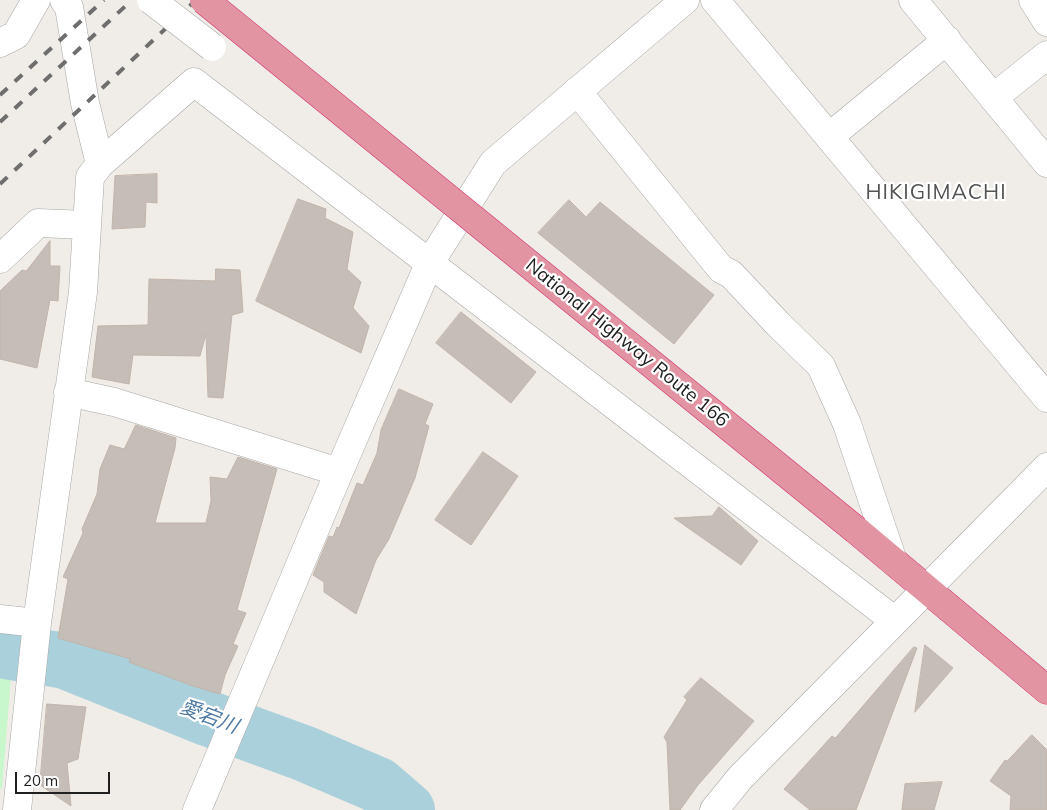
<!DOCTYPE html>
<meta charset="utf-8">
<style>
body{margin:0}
#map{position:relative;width:1047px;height:810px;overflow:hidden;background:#f0ede8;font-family:Mulish,sans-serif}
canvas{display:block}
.scale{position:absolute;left:15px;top:772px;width:95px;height:22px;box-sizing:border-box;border:2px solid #202020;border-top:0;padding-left:6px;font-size:15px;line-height:18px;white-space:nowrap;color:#202020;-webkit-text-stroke:4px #fff;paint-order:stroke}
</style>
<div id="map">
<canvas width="1047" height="810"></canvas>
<div class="scale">20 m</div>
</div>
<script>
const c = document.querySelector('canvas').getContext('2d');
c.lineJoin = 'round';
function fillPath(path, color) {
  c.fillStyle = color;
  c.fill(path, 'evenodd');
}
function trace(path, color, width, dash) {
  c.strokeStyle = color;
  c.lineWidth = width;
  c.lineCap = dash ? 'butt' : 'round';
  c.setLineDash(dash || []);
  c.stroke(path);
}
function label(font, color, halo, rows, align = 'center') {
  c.font = font + ' Mulish,"Noto Sans JP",sans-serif';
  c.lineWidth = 4.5;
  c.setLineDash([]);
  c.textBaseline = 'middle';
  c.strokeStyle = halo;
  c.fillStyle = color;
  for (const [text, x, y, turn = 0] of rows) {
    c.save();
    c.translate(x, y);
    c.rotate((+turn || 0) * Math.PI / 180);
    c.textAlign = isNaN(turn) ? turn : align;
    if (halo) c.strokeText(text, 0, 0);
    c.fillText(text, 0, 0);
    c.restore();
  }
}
fillPath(new Path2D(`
 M 0,676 L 11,677 L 2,789 L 0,788 Z`), '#c8f7cb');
trace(new Path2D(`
 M 0,650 L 65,661 L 207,718 L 303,753 L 378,785 L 407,810`), '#aad0db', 56);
const building = new Path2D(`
 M 157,174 L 157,203 L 146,202 L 145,227 L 112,229 L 115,176 Z
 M 298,199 L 326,209 L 325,218 L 353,232 L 347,269 L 361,282 L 353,308 L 369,326 L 361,353 L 256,301 Z
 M 569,200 L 586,217 L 600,202 L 714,295 L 674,344 L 538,233 Z
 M 50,241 L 50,266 L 60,266 L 58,301 L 50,300 L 37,368 L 0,359 L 0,291 L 22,270 L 26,271 Z
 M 216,269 L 240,270 L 243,312 L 232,315 L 223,398 L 208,397 L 206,334 L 200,356 L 133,355 L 129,384 L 92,377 L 98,326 L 148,325 L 149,279 L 215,281 Z
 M 461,312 L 536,372 L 511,403 L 436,343 Z
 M 399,389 L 433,404 L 425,424 L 429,426 L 415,478 L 389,539 L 376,560 L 356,614 L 324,592 L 324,582 L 313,575 L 329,536 L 333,537 L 337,527 L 339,528 L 357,483 L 363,485 L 377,453 L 381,430 Z
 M 136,425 L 176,438 L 175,448 L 155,523 L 206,523 L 211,501 L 210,477 L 227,479 L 238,457 L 277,469 L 237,610 L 246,613 L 233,644 L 238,646 L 225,675 L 220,694 L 193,686 L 129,662 L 131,659 L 58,638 L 68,579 L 63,577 L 83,533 L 82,529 L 97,494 L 100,469 L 110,445 L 124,449 Z
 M 483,452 L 518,476 L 471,545 L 435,520 Z
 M 719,507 L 758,541 L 741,565 L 674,518 L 712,516 Z
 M 925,645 L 953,668 L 915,712 Z
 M 914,647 L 917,648 L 856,810 L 810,810 L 784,789 L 832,736 L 835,738 Z
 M 701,678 L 754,721 L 698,785 L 680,810 L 670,810 L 667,742 L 664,737 L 687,700 L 684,697 Z
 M 47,704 L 86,707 L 78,759 L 67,763 L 71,806 L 40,785 Z
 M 1032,735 L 1047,750 L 1047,810 L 1010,810 L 1011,796 L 990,781 L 1005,760 L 1007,761 Z
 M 942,782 L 934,810 L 902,810 L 905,784 Z`);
fillPath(building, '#c5bdb7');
trace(building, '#c1b4aa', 1);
const minor = new Path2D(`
 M 715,0 L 1047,398
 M 913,0 L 1047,163
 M 1033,0 L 1047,22
 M 0,43 L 16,35 L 36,0
 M 577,91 L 721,269 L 731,274 L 778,324 L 821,366 L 847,424 L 893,561
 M 993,98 L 1047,55
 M 829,137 L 947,40
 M 100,164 L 194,82 L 895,621
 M 0,259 L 38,223 L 86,225
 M 68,392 L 114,402 L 339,472
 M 0,619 L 37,623
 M 17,810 L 37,623 L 83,292 L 90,177 L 100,164 L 85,103 L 69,7 L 64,0
 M 197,810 L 339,472 L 429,264 L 493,163 L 685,0
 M 714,810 L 740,778 L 1047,467`);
const highway = new Path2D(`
 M 856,530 L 1047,690`);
trace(minor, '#a7a7a7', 29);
trace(highway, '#d23069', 29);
trace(minor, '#fff', 28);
trace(highway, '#e394a3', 28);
trace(new Path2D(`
 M 0,95 L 104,0
 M 0,122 L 132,0
 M 0,184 L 196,0`), '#6e6e6e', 4, [10, 10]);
const minorBridge = new Path2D(`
 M 151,0 L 212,47`);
const highwayBridge = new Path2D(`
 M 204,0 L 856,530`);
trace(minorBridge, '#a7a7a7', 29, []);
trace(highwayBridge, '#d23069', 29, []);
trace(minorBridge, '#fff', 28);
trace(highwayBridge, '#e394a3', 28);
label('19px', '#202020', '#fff', [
 ["National Highway Route 166",627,343,39]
]);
label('italic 20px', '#4e7aa4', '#fff', [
 ["愛宕川",209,717,21]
]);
c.letterSpacing = '1px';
label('21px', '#535353', '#fff', [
 ["HIKIGIMACHI",936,193]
]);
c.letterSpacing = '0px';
</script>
